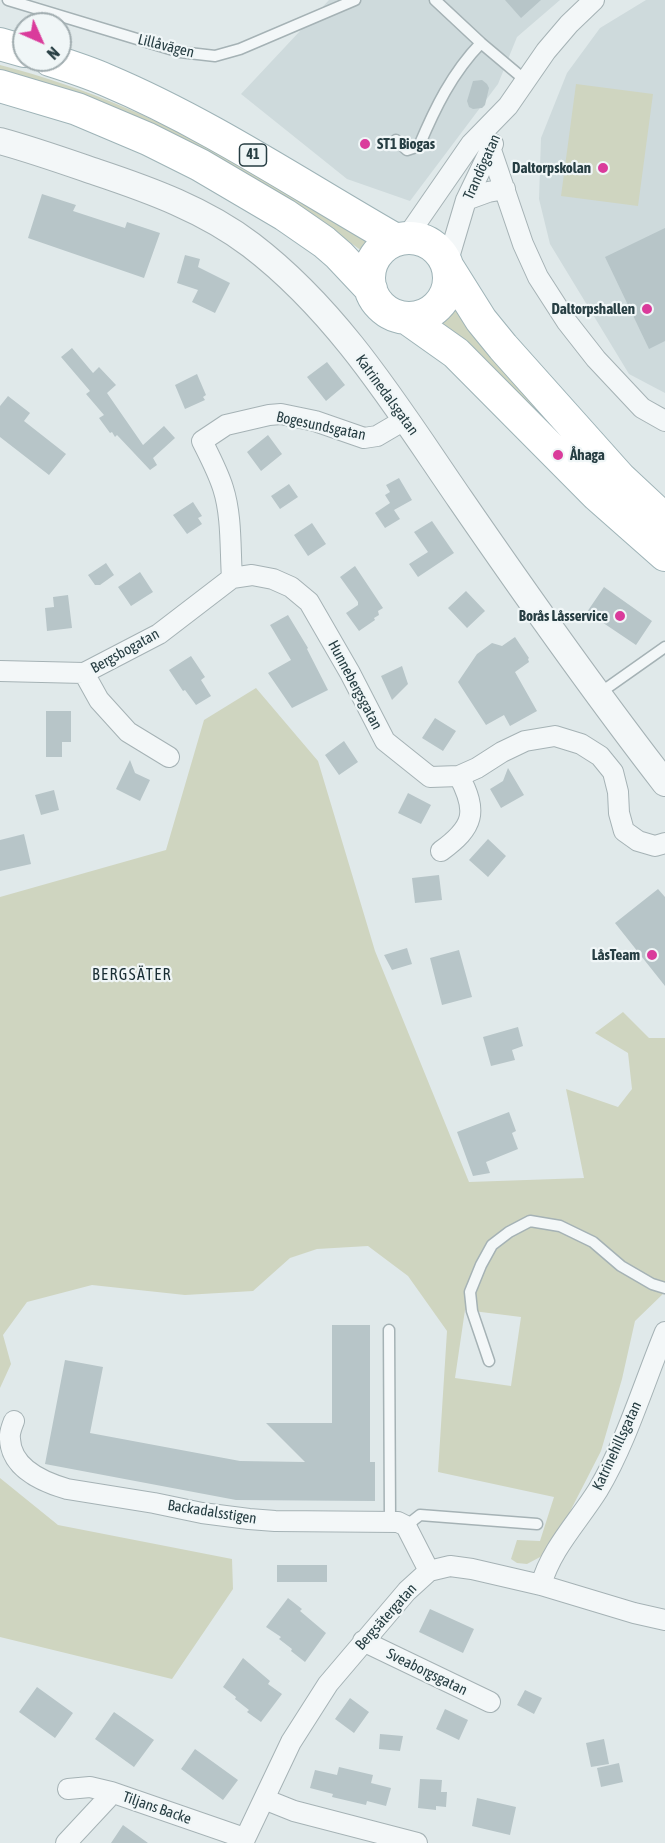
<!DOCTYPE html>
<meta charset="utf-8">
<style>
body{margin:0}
#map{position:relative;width:665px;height:1843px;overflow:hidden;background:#e0e9ea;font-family:"Asap Condensed",sans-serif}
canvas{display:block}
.north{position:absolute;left:12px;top:12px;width:60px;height:60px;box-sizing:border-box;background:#f0f6f7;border:2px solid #a0acaf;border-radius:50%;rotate:135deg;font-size:16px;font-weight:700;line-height:24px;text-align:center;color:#273e43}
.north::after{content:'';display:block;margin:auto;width:21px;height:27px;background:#da3b9b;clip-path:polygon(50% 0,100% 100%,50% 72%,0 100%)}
</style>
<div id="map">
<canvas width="665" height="1843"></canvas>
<div class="north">N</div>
</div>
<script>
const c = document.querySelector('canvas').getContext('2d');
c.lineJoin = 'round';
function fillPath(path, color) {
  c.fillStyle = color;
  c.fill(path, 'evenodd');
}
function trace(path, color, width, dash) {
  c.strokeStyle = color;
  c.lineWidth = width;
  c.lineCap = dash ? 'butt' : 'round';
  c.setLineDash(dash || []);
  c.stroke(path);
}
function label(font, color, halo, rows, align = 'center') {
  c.font = font + ' "Asap Condensed",sans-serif';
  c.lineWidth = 4.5;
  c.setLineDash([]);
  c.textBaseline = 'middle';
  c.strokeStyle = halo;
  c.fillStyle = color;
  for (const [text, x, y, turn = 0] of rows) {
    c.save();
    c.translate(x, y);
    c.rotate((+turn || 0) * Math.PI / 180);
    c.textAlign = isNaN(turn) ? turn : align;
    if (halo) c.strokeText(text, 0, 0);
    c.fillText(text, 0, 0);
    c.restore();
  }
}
fillPath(new Path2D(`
 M 329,0 L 560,0 L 517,37 L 498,84 L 410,201 L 347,179 L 241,94 Z
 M 646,0 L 665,0 L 665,393 L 629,374 L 550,244 L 539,199 L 541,138 L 567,73 L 600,28 Z`), '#cedadc');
fillPath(new Path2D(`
 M 0,65 C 42,76 85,90 126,108 C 213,145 295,195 378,240 L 366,254 L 329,227 L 0,74 Z
 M 576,84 L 653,94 L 638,206 L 561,196 Z
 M 454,300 L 665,543 L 436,321 Z
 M 256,688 L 318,761 L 375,951 L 469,1182 L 584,1178 L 566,1089 L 618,1107 L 632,1089 L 628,1053 L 595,1033 L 623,1012 L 649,1038 L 665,1038 L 665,1292 L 635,1321 L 622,1379 L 601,1451 L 559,1533 L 542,1556 L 527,1564 L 517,1563 L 511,1559 L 517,1540 L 540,1541 L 554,1497 L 438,1472 L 447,1331 L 408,1276 L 368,1246 L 317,1249 L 290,1258 L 253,1291 L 185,1295 L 92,1285 L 27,1302 L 3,1335 L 11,1364 L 0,1388 L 0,897 L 166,850 L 204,720 ZM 465,1310 L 521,1317 L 511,1386 L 455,1378 Z
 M 0,1478 L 58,1525 L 232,1559 L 233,1589 L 172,1679 L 0,1637 Z`), '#cfd5c0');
fillPath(new Path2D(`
 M 505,0 L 541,0 L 521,18 Z
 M 482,80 L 487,84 L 489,88 L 485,105 L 482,108 L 473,109 L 469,107 L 467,101 L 473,81 Z
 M 42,194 L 76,205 L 73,211 L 125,228 L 127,222 L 160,233 L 144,278 L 28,238 Z
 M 665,228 L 665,341 L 649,349 L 605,257 Z
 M 185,255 L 200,259 L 198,267 L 230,283 L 215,313 L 192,302 L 198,290 L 177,283 Z
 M 72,348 L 93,373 L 99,367 L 116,385 L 107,393 L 143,445 L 164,426 L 175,438 L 153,458 L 157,465 L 150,470 L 117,435 L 115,437 L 112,432 L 110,433 L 99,418 L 104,415 L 86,394 L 90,391 L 61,357 Z
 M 327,362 L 345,385 L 326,401 L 307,377 Z
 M 197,374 L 206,395 L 203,397 L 205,400 L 185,409 L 175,385 Z
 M 8,396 L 30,413 L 24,421 L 66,454 L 49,475 L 0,437 L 0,406 Z
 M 268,435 L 282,454 L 261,471 L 247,452 Z
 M 399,478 L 412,500 L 394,510 L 400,519 L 385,528 L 375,513 L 390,503 L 385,495 L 390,492 L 386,485 Z
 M 289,484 L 298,497 L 280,509 L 271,496 Z
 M 193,502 L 202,516 L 198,518 L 202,524 L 187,534 L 173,515 Z
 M 432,521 L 454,553 L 418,577 L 409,564 L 428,552 L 414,532 Z
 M 312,523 L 326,544 L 308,556 L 294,535 Z
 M 106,563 L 114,575 L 100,585 L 95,585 L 88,575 Z
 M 355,566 L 383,608 L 378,611 L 379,615 L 374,618 L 375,620 L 359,631 L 346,613 L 358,605 L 358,602 L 340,577 Z
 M 140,572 L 153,592 L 131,606 L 118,587 Z
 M 604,587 L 652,621 L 636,645 L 587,612 Z
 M 466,591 L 485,611 L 467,628 L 448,608 Z
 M 68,595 L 72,628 L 47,631 L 45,608 L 54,607 L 53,597 Z
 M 288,615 L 308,648 L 307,649 L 328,690 L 292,708 L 268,673 L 291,660 L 270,625 Z
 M 515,637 L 529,658 L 528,659 L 529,662 L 515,672 L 537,711 L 510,726 L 504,715 L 486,725 L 458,682 L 477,654 L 492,643 L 502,646 Z
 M 191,656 L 205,677 L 201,680 L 211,696 L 196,705 L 185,690 L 183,691 L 169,670 Z
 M 402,666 L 408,684 L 392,700 L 381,676 Z
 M 46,711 L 71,711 L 71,742 L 62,742 L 62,757 L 46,757 Z
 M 435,718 L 456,731 L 443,751 L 422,738 Z
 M 344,741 L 358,762 L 339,775 L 325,755 Z
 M 130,760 L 135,773 L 150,780 L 140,801 L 116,789 Z
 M 508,768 L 524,795 L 501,808 L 490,789 L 503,781 Z
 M 54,790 L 59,810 L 41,815 L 35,795 Z
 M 408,793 L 431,805 L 421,824 L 398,813 Z
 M 24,834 L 31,864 L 0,871 L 0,840 Z
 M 488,839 L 506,856 L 488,877 L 469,860 Z
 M 439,875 L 442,900 L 415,903 L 412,878 Z
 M 658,889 L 665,897 L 665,986 L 615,923 Z
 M 407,948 L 412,964 L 392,970 L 384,955 Z
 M 459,950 L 472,997 L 442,1005 L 430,958 Z
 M 518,1027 L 523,1046 L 512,1050 L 515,1060 L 491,1066 L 483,1037 Z
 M 509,1112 L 516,1131 L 512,1133 L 518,1149 L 486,1162 L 490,1173 L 473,1176 L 457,1132 Z
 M 332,1325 L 370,1325 L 370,1462 L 375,1462 L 375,1501 L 236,1500 L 45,1464 L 65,1360 L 103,1367 L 90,1433 L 240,1461 L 305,1462 L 266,1423 L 332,1423 Z
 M 277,1565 L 327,1565 L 327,1582 L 277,1582 Z
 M 288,1598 L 302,1609 L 300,1611 L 326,1633 L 305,1662 L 291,1651 L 292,1649 L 279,1639 L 281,1637 L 266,1627 Z
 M 430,1609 L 474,1629 L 463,1653 L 419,1632 Z
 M 243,1658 L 270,1681 L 268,1684 L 282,1694 L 261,1722 L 247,1712 L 249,1710 L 235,1699 L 236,1697 L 223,1687 Z
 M 37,1687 L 73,1713 L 55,1738 L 19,1712 Z
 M 525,1690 L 542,1698 L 534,1714 L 517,1705 Z
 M 350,1698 L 369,1712 L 354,1733 L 335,1719 Z
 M 445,1709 L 468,1720 L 459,1740 L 436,1729 Z
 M 114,1712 L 154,1740 L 134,1767 L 95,1739 Z
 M 380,1734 L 403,1736 L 400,1751 L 379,1749 Z
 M 604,1739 L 609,1764 L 591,1767 L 586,1743 Z
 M 195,1749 L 238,1780 L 223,1800 L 181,1769 Z
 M 619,1763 L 623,1782 L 601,1787 L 597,1768 Z
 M 339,1767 L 373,1775 L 371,1783 L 391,1788 L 386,1806 L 367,1801 L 366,1805 L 332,1797 L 333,1794 L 310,1788 L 315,1770 L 337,1775 Z
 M 420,1779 L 442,1780 L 441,1792 L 447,1792 L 446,1807 L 436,1806 L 436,1810 L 418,1808 Z
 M 477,1798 L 516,1807 L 510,1835 L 472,1826 Z
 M 123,1825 L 148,1843 L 111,1843 Z`), '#b7c5c8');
const service = new Path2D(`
 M 8,0 L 180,52 L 215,56 L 240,49 L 355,0
 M 435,0 L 481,43 L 525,80
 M 396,140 L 407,150 L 419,146 C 435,108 452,73 481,43
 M 597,695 L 665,647
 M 389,1330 L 390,1521
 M 489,1361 L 472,1311 L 470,1292 L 481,1265 L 492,1245 L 509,1232 L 530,1221 L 560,1226 L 593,1242 L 621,1266 L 652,1284 L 665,1288
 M 406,1526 L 420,1515 L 537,1524`);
const minor = new Path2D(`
 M 491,150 L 523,244 L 538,277 L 567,322 L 596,359 L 642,408 L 665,421
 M 466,200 L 488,192 L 505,189
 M 406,238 L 471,144 L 508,106 L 546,51 L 569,24 L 594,0
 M 447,264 L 466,200 L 493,144
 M 232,578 C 230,549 232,516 223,488 C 218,472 210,457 202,441 L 226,425 L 269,415 L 281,414 L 315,421 L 364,438 L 377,436 L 406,419
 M 0,671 L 84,673 L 159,634 L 232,578 L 252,575 L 273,579 L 291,587 L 309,602 L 350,673 L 385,741 L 430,777 L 459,776 L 477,768 L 502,752 L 525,741 L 555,736 L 581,744 L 600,756 L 613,772 L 618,792 L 619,813 L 624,831 L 638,841 L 655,846 L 665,843
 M 84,673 L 99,700 L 128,732 L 169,757
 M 441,851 C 474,827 478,812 459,776
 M 14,1421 C 12,1426 9,1433 10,1439 C 11,1468 43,1482 67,1489 L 154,1503 L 202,1513 L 249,1519 L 275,1521 L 398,1522 L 406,1526 L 429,1571
 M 541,1585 C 551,1549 578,1522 598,1490 C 626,1443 644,1383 665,1332
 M 363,1641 L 490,1702
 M 68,1789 L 90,1787 L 111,1792 L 244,1838
 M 264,1799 L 294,1811 L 417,1843
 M 66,1843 L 107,1799 L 111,1792
 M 243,1843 L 291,1742 L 328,1684 L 407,1591 L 429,1571 L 450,1566 L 472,1569 L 541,1585 L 634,1613 L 665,1620`);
const tertiary = new Path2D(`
 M 0,141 C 33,150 64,161 96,172 C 150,190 205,210 251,245 C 340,313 398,409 460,499 C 526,595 593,690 665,783`);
const primary = new Path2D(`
 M 0,44 L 24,51
 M 50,60 C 69,66 88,72 106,80 C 208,123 300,185 396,240
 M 0,86 L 77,109 L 148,139 L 200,165 L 285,215 L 324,242 L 339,255 L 371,289
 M369 278a40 40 0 1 1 80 0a40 40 0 1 1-80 0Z
 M 449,269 L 481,320 L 503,347 L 620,478 L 665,520
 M 408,319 L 456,353 L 597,495 L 665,555`);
trace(service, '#a5b2b5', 13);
trace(minor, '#a5b2b5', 22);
trace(tertiary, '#a5b2b5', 28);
trace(primary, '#9eb3b7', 34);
trace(service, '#f3f7f8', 10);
trace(minor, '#f3f7f8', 20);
trace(tertiary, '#f3f7f8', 26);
trace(primary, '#fff', 32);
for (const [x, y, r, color] of [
 [365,144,6,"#da3b9b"],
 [603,168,6,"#da3b9b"],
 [647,309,6,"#da3b9b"],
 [558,455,6,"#da3b9b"],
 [620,616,6,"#da3b9b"],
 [652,955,6,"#da3b9b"]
]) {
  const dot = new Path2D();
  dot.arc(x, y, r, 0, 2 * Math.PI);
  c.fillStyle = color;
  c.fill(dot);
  trace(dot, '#f0f6f7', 2);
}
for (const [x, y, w] of [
 [253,155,27]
]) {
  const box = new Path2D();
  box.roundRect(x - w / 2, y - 11, w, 22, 4.5);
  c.fillStyle = '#f0f6f7';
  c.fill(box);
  trace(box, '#273e43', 1.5);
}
label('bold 14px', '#273e43', null, [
 ["41",253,155]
]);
label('15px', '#273e43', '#f0f6f7', [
 ["Lillåvägen",166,46,14],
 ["Trandögatan",482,167,-66],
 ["Katrinedalsgatan",387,395,54],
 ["Bogesundsgatan",321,426,12],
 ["Bergsbogatan",125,651,-29],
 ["Hunnebergsgatan",355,685,62],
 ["Katrinehillsgatan",617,1446,-65],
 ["Backadalsstigen",212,1512,9],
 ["Bergsätergatan",386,1617,-48],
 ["Sveaborgsgatan",427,1672,26],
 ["Tiljans Backe",157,1808,19]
]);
label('bold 15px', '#273e43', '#f0f6f7', [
 ["ST1 Biogas",377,144,"left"],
 ["Daltorpskolan",591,168],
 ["Daltorpshallen",635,309],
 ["Åhaga",570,455,"left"],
 ["Borås Låsservice",608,616],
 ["LåsTeam",640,955]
], 'right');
c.letterSpacing = '1.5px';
label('16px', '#192e34', '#f0f6f7', [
 ["BERGSÄTER",132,975]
]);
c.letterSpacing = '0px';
</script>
